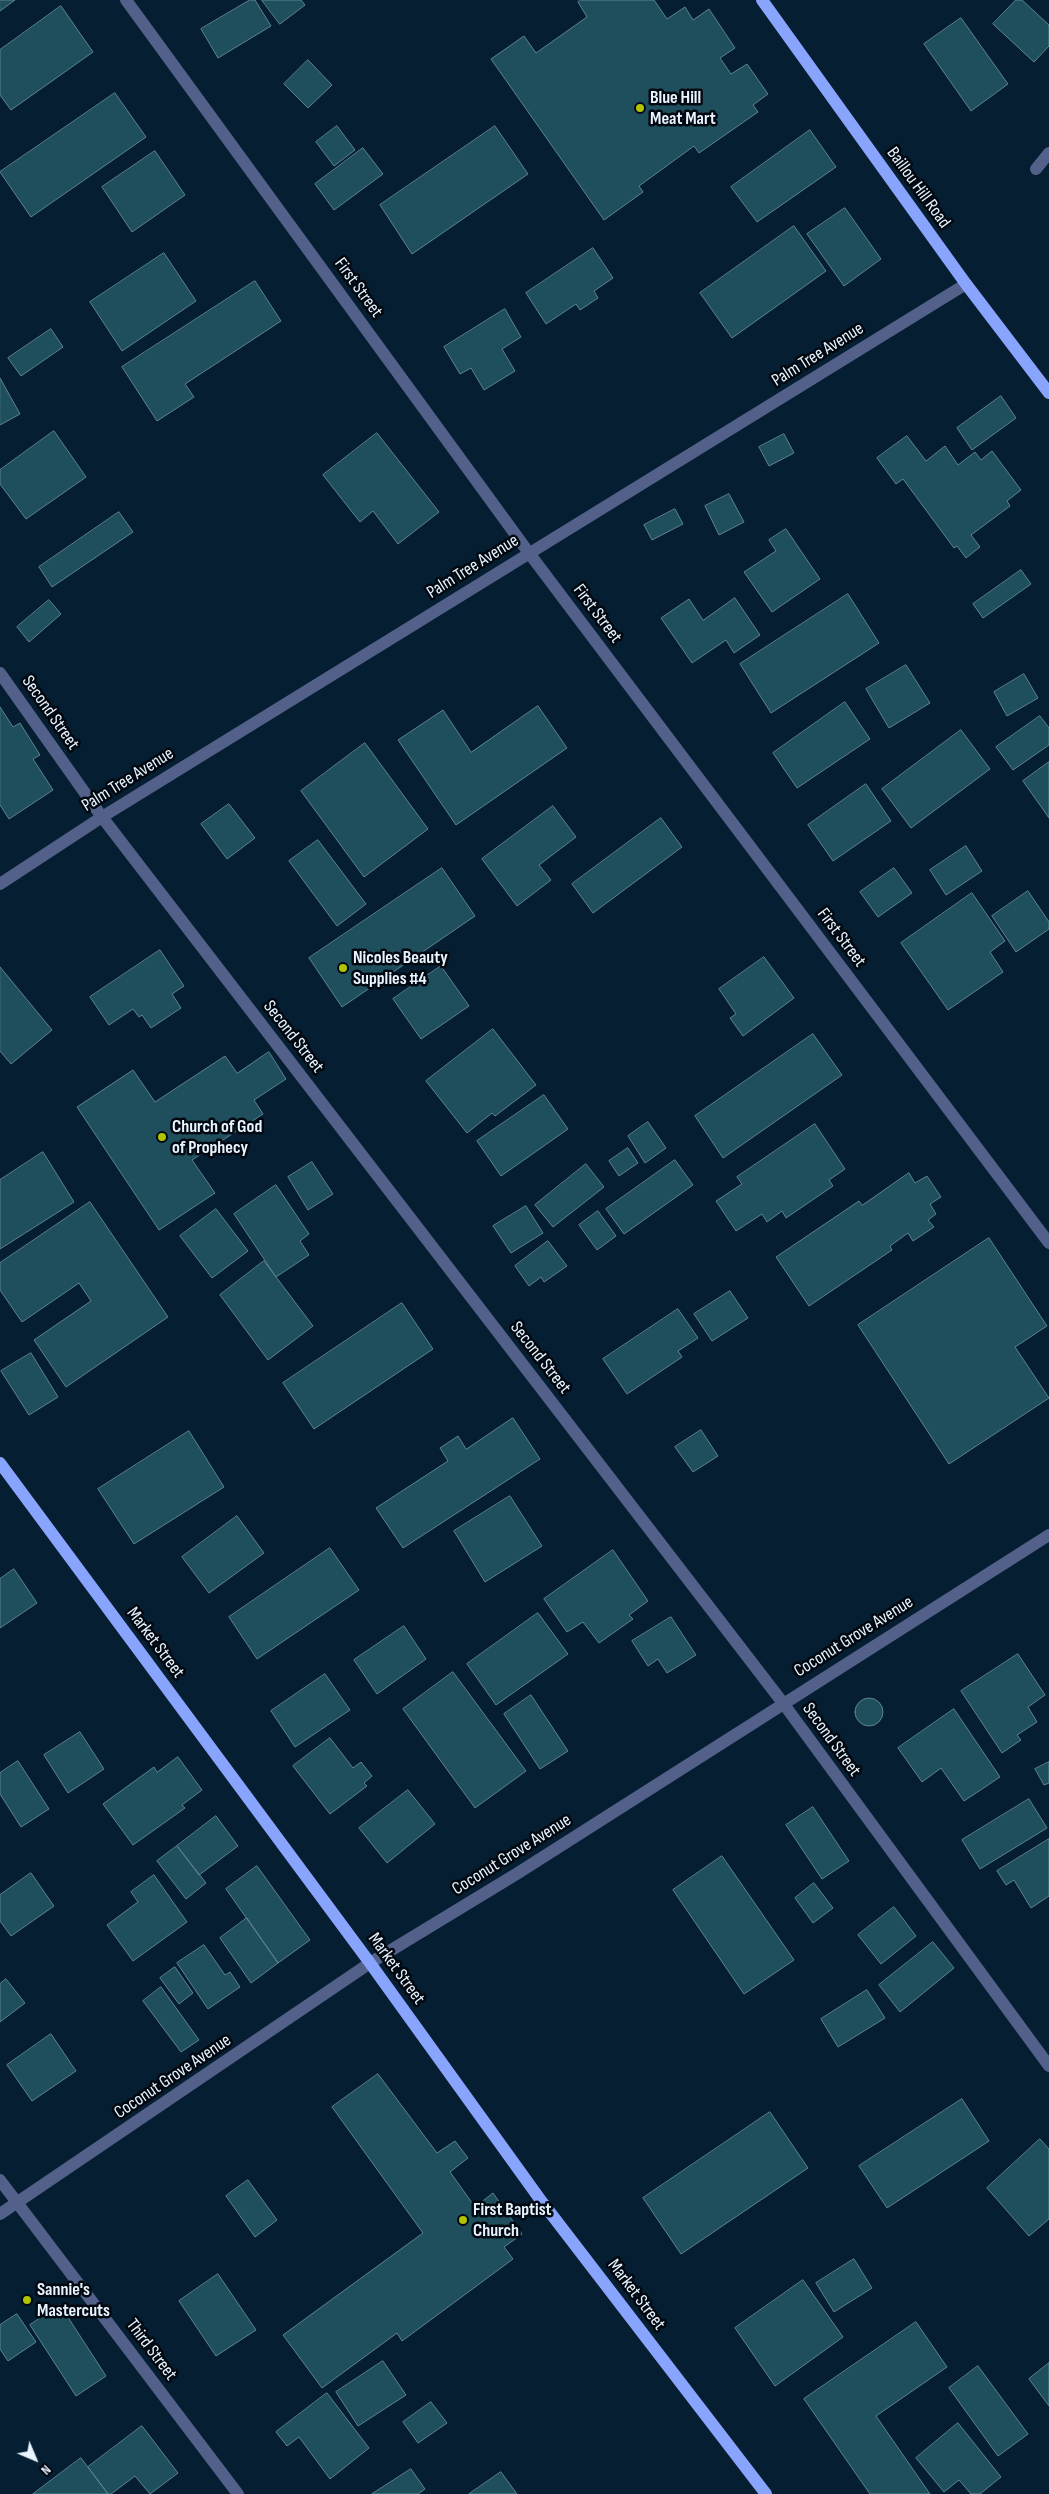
<!DOCTYPE html>
<style>
body{margin:0}
#map{position:relative;width:1049px;height:2494px;overflow:hidden;background:#051e31;font-family:"Sofia Sans Condensed",sans-serif}
canvas{display:block}
.north{position:absolute;left:10px;top:2434px;width:50px;height:50px;-webkit-text-stroke:4px #010810;paint-order:stroke;rotate:135deg;font-size:14px;font-weight:700;line-height:20px;text-align:center;color:#e8f4ff}
.north::after{content:'';display:block;margin:auto;width:18px;height:22px;background:#e8f4ff;clip-path:polygon(50% 0,100% 100%,50% 72%,0 100%)}
</style>
<div id="map">
<canvas width="1049" height="2494"></canvas>
<div class="north">N</div>
</div>
<script>
const c = document.querySelector('canvas').getContext('2d');
c.lineJoin = 'round';
function fillPath(path, color) {
  c.fillStyle = color;
  c.fill(path, 'evenodd');
}
function trace(path, color, width, dash) {
  c.strokeStyle = color;
  c.lineWidth = width;
  c.lineCap = dash ? 'butt' : 'round';
  c.setLineDash(dash || []);
  c.stroke(path);
}
function label(font, color, halo, rows, align = 'center') {
  c.font = font + ' "Sofia Sans Condensed",sans-serif';
  c.lineWidth = 5;
  c.setLineDash([]);
  c.textBaseline = 'middle';
  c.strokeStyle = halo;
  c.fillStyle = color;
  for (const [text, x, y, turn = 0] of rows) {
    c.save();
    c.translate(x, y);
    c.rotate((+turn || 0) * Math.PI / 180);
    c.textAlign = isNaN(turn) ? turn : align;
    if (halo) c.strokeText(text, 0, 0);
    c.fillText(text, 0, 0);
    c.restore();
  }
}
const building = new Path2D(`
 M 0,0 L 15,0 L 0,11 Z
 M 250,0 L 255,0 L 271,26 L 218,58 L 201,29 Z
 M 262,0 L 301,0 L 305,5 L 280,24 Z
 M 580,0 L 654,0 L 667,19 L 685,7 L 693,20 L 709,9 L 735,48 L 720,58 L 731,74 L 747,64 L 768,94 L 753,105 L 758,112 L 699,153 L 694,146 L 639,186 L 643,192 L 604,220 L 491,59 L 524,36 L 536,53 L 587,17 L 578,2 Z
 M 1016,0 L 1022,0 L 1049,25 L 1049,46 L 1034,62 L 993,24 Z
 M 61,6 L 93,52 L 11,110 L 0,95 L 0,50 Z
 M 961,18 L 1008,84 L 971,111 L 924,44 Z
 M 308,60 L 332,85 L 308,108 L 284,84 Z
 M 115,93 L 146,137 L 31,217 L 0,172 Z
 M 337,126 L 355,150 L 334,166 L 316,142 Z
 M 495,126 L 528,174 L 412,254 L 380,205 Z
 M 810,130 L 836,167 L 757,222 L 731,187 Z
 M 363,148 L 383,174 L 334,210 L 315,184 Z
 M 155,151 L 185,195 L 132,232 L 102,187 Z
 M 845,208 L 881,259 L 844,286 L 807,234 Z
 M 794,226 L 826,271 L 732,338 L 700,293 Z
 M 593,248 L 613,278 L 594,291 L 598,298 L 580,310 L 576,304 L 546,324 L 526,293 Z
 M 164,253 L 196,301 L 122,351 L 90,302 Z
 M 255,281 L 281,321 L 185,384 L 194,397 L 157,421 L 122,367 Z
 M 505,309 L 521,337 L 502,349 L 515,371 L 484,390 L 471,368 L 460,374 L 444,347 Z
 M 51,329 L 63,347 L 21,376 L 8,358 Z
 M 0,378 L 20,414 L 0,425 Z
 M 1001,396 L 1016,418 L 972,450 L 957,428 Z
 M 54,431 L 86,477 L 26,519 L 0,484 L 0,470 Z
 M 377,433 L 439,512 L 398,544 L 373,511 L 360,522 L 323,475 Z
 M 784,434 L 794,453 L 769,466 L 759,447 Z
 M 907,436 L 926,461 L 945,446 L 958,465 L 975,452 L 981,460 L 992,451 L 1021,490 L 1007,501 L 1010,506 L 971,535 L 980,547 L 966,558 L 957,546 L 954,548 L 903,479 L 896,484 L 877,458 Z
 M 729,494 L 744,522 L 719,535 L 705,506 Z
 M 675,509 L 683,524 L 652,540 L 644,525 Z
 M 119,512 L 133,532 L 52,587 L 39,567 Z
 M 786,529 L 820,579 L 772,612 L 744,572 L 776,551 L 769,540 Z
 M 1021,570 L 1031,584 L 983,618 L 973,604 Z
 M 848,594 L 879,643 L 771,713 L 740,664 Z
 M 735,598 L 760,635 L 734,653 L 726,640 L 692,663 L 661,618 L 689,599 L 703,620 Z
 M 49,600 L 61,614 L 29,642 L 17,627 Z
 M 906,665 L 930,703 L 889,728 L 866,689 Z
 M 1024,674 L 1038,698 L 1007,716 L 994,692 Z
 M 845,702 L 870,739 L 797,788 L 773,753 Z
 M 538,706 L 567,748 L 456,825 L 398,740 L 443,710 L 471,752 Z
 M 0,707 L 13,727 L 20,723 L 40,755 L 33,759 L 53,790 L 9,819 L 0,805 Z
 M 1040,716 L 1049,728 L 1049,745 L 1013,770 L 996,747 Z
 M 961,730 L 990,769 L 911,828 L 882,789 Z
 M 365,743 L 428,829 L 364,877 L 301,791 Z
 M 1049,762 L 1049,818 L 1023,781 Z
 M 866,784 L 891,821 L 833,861 L 808,825 Z
 M 229,804 L 255,838 L 227,859 L 201,824 Z
 M 553,806 L 576,837 L 539,865 L 551,880 L 517,906 L 482,859 Z
 M 661,818 L 682,847 L 593,913 L 572,884 Z
 M 318,840 L 366,904 L 337,926 L 289,861 Z
 M 966,846 L 982,871 L 946,895 L 930,870 Z
 M 442,868 L 475,916 L 342,1007 L 309,958 Z
 M 894,868 L 912,893 L 878,917 L 860,892 Z
 M 1028,891 L 1049,922 L 1049,929 L 1016,952 L 992,916 Z
 M 972,893 L 1005,941 L 990,952 L 1003,972 L 948,1010 L 901,943 Z
 M 160,950 L 184,986 L 172,994 L 181,1008 L 151,1028 L 142,1015 L 139,1017 L 133,1009 L 109,1025 L 90,997 Z
 M 764,957 L 794,998 L 743,1036 L 730,1018 L 736,1014 L 719,989 Z
 M 441,966 L 469,1006 L 421,1039 L 393,999 Z
 M 0,967 L 52,1030 L 11,1064 L 0,1051 Z
 M 493,1029 L 536,1085 L 495,1116 L 492,1113 L 467,1133 L 426,1081 Z
 M 813,1034 L 842,1075 L 723,1158 L 695,1116 Z
 M 269,1052 L 286,1079 L 254,1100 L 263,1114 L 192,1160 L 215,1193 L 159,1230 L 77,1107 L 133,1070 L 155,1102 L 225,1056 L 237,1073 Z
 M 544,1095 L 568,1129 L 501,1176 L 477,1141 Z
 M 648,1122 L 666,1148 L 645,1163 L 628,1136 Z
 M 815,1124 L 845,1169 L 829,1180 L 833,1186 L 786,1218 L 782,1211 L 767,1222 L 762,1214 L 736,1231 L 716,1201 L 742,1184 L 737,1177 Z
 M 628,1148 L 638,1163 L 619,1176 L 609,1161 Z
 M 43,1152 L 74,1202 L 0,1249 L 0,1180 Z
 M 675,1160 L 693,1185 L 624,1234 L 606,1209 Z
 M 312,1162 L 333,1194 L 308,1210 L 288,1177 Z
 M 586,1164 L 604,1187 L 553,1227 L 535,1205 Z
 M 909,1173 L 915,1183 L 927,1176 L 941,1197 L 930,1204 L 936,1214 L 928,1220 L 934,1227 L 913,1241 L 908,1233 L 890,1246 L 892,1250 L 809,1306 L 776,1257 L 859,1201 L 862,1205 Z
 M 276,1185 L 309,1234 L 300,1241 L 309,1255 L 276,1277 L 234,1214 Z
 M 90,1202 L 168,1317 L 66,1387 L 34,1340 L 91,1301 L 79,1283 L 22,1322 L 0,1290 L 0,1263 Z
 M 526,1206 L 543,1233 L 511,1253 L 493,1226 Z
 M 216,1209 L 248,1251 L 212,1278 L 180,1236 Z
 M 598,1211 L 616,1236 L 597,1250 L 579,1225 Z
 M 989,1238 L 1047,1326 L 1015,1347 L 1049,1398 L 949,1464 L 858,1325 Z
 M 548,1241 L 567,1266 L 544,1282 L 541,1277 L 529,1286 L 515,1266 Z
 M 264,1261 L 313,1326 L 268,1360 L 220,1295 Z
 M 730,1291 L 748,1318 L 712,1341 L 694,1314 Z
 M 402,1303 L 433,1349 L 314,1429 L 283,1383 Z
 M 678,1309 L 698,1338 L 678,1351 L 682,1357 L 627,1394 L 603,1359 Z
 M 31,1353 L 58,1397 L 29,1415 L 1,1371 Z
 M 513,1418 L 540,1459 L 403,1548 L 376,1508 L 448,1461 L 440,1448 L 458,1436 L 466,1449 Z
 M 701,1430 L 718,1456 L 693,1472 L 675,1447 Z
 M 189,1431 L 224,1487 L 134,1544 L 98,1489 Z
 M 510,1496 L 542,1546 L 485,1582 L 454,1531 Z
 M 237,1516 L 264,1553 L 209,1593 L 182,1557 Z
 M 330,1548 L 359,1590 L 257,1659 L 229,1617 Z
 M 613,1550 L 648,1601 L 629,1615 L 633,1619 L 599,1643 L 583,1622 L 567,1632 L 544,1599 Z
 M 14,1569 L 37,1603 L 0,1628 L 0,1579 Z
 M 538,1613 L 568,1654 L 496,1705 L 467,1664 Z
 M 671,1617 L 696,1655 L 667,1673 L 658,1659 L 648,1666 L 632,1641 Z
 M 404,1626 L 426,1659 L 377,1694 L 354,1660 Z
 M 1018,1654 L 1045,1695 L 1028,1707 L 1037,1722 L 1017,1735 L 1021,1740 L 1002,1753 L 961,1691 Z
 M 453,1672 L 526,1771 L 475,1808 L 403,1709 Z
 M 325,1674 L 350,1710 L 295,1747 L 271,1711 Z
 M 531,1695 L 568,1751 L 540,1769 L 504,1714 Z
 M855 1712a14 14 0 1 1 28 0a14 14 0 1 1-28 0Z
 M 954,1709 L 1000,1777 L 964,1801 L 941,1768 L 922,1782 L 898,1748 Z
 M 80,1732 L 104,1769 L 68,1793 L 44,1755 Z
 M 330,1738 L 353,1768 L 361,1762 L 372,1776 L 364,1783 L 367,1786 L 330,1814 L 293,1766 Z
 M 178,1757 L 202,1790 L 182,1805 L 185,1808 L 133,1845 L 103,1804 L 154,1767 L 157,1772 Z
 M 18,1761 L 49,1809 L 21,1827 L 0,1794 L 0,1773 Z
 M 1049,1762 L 1049,1783 L 1044,1785 L 1035,1769 Z
 M 408,1790 L 435,1824 L 387,1863 L 359,1828 Z
 M 1029,1799 L 1047,1828 L 980,1869 L 962,1840 Z
 M 813,1807 L 849,1861 L 822,1879 L 786,1825 Z
 M 216,1816 L 238,1846 L 199,1875 L 177,1846 Z
 M 1049,1839 L 1049,1896 L 1031,1908 L 1014,1880 L 1006,1885 L 997,1871 Z
 M 177,1846 L 206,1883 L 186,1899 L 157,1861 Z
 M 722,1856 L 794,1960 L 744,1994 L 673,1890 Z
 M 257,1866 L 310,1940 L 278,1963 L 226,1889 Z
 M 31,1873 L 54,1906 L 11,1936 L 0,1921 L 0,1895 Z
 M 154,1875 L 187,1922 L 133,1961 L 107,1925 L 138,1902 L 131,1892 Z
 M 814,1883 L 833,1908 L 813,1923 L 795,1898 Z
 M 894,1907 L 916,1936 L 881,1964 L 858,1935 Z
 M 247,1918 L 278,1963 L 251,1983 L 220,1938 Z
 M 933,1942 L 954,1968 L 900,2012 L 879,1985 Z
 M 204,1945 L 225,1975 L 230,1972 L 240,1987 L 208,2009 L 177,1963 Z
 M 175,1967 L 193,1993 L 179,2004 L 160,1978 Z
 M 6,1979 L 25,2003 L 0,2022 L 0,1984 Z
 M 161,1987 L 199,2040 L 181,2052 L 143,2001 Z
 M 867,1990 L 885,2018 L 838,2047 L 821,2019 Z
 M 51,2034 L 76,2071 L 32,2101 L 7,2065 Z
 M 378,2074 L 437,2153 L 455,2141 L 468,2158 L 450,2172 L 475,2207 L 493,2193 L 522,2234 L 504,2247 L 513,2259 L 402,2341 L 397,2333 L 322,2388 L 283,2335 L 423,2233 L 332,2107 Z
 M 962,2099 L 989,2141 L 887,2208 L 859,2166 Z
 M 770,2112 L 808,2168 L 681,2254 L 643,2198 Z
 M 1040,2139 L 1049,2149 L 1049,2219 L 1029,2236 L 987,2188 Z
 M 248,2180 L 277,2220 L 255,2237 L 226,2196 Z
 M 854,2259 L 872,2288 L 834,2312 L 816,2283 Z
 M 218,2274 L 256,2330 L 216,2356 L 179,2301 Z
 M 803,2280 L 843,2337 L 775,2386 L 735,2328 Z
 M 60,2305 L 106,2376 L 76,2396 L 30,2325 Z
 M 17,2314 L 36,2342 L 8,2361 L 0,2349 L 0,2325 Z
 M 916,2322 L 947,2367 L 876,2416 L 930,2494 L 870,2494 L 804,2399 Z
 M 383,2361 L 406,2395 L 358,2426 L 336,2392 Z
 M 1049,2363 L 1049,2406 L 1029,2379 Z
 M 978,2366 L 1028,2434 L 998,2456 L 949,2388 Z
 M 327,2393 L 369,2448 L 330,2479 L 299,2437 L 287,2446 L 276,2432 Z
 M 431,2402 L 447,2423 L 418,2443 L 403,2422 Z
 M 958,2423 L 1001,2477 L 980,2494 L 971,2494 L 959,2480 L 944,2492 L 916,2458 Z
 M 142,2426 L 178,2473 L 150,2494 L 135,2476 L 111,2494 L 108,2494 L 88,2467 Z
 M 81,2458 L 108,2494 L 33,2494 Z
 M 411,2469 L 425,2489 L 418,2494 L 372,2494 Z
 M 501,2472 L 517,2494 L 469,2494 Z`);
fillPath(building, '#1f4f5d');
trace(building, '#5c8490', 1);
trace(new Path2D(`
 M 126,0 L 529,553 L 1049,1243
 M 1036,169 L 1049,153
 M 0,673 L 102,817 L 783,1703 L 1049,2066
 M 0,884 L 102,817 L 966,284
 M 0,2180 L 238,2494
 M 0,2214 L 370,1963 L 518,1873 L 1049,1535`), '#53608a', 12);
trace(new Path2D(`
 M 762,0 L 966,284 L 1049,393
 M 0,1463 L 370,1963 L 542,2202 L 766,2494`), '#89a4fc', 12);
for (const [x, y, r, color] of [
 [640,108,5,"#b0c500"],
 [343,968,5,"#b0c500"],
 [162,1137,5,"#b0c500"],
 [463,2220,5,"#b0c500"],
 [27,2300,5,"#b0c500"]
]) {
  const dot = new Path2D();
  dot.arc(x, y, r, 0, 2 * Math.PI);
  c.fillStyle = color;
  c.fill(dot);
  trace(dot, '#010810', 2);
}
label('bold 18px', '#e8f4ff', '#010810', [
 ["Blue Hill",650,98],
 ["Meat Mart",650,119],
 ["Nicoles Beauty",353,958],
 ["Supplies #4",353,979],
 ["Church of God",172,1127],
 ["of Prophecy",172,1148],
 ["First Baptist",473,2210],
 ["Church",473,2231],
 ["Sannie's",37,2290],
 ["Mastercuts",37,2311]
], 'left');
label('18px', '#e8f4ff', '#010810', [
 ["Baillou Hill Road",918,188,54],
 ["First Street",358,288,54],
 ["Palm Tree Avenue",818,355,-32],
 ["Palm Tree Avenue",473,567,-32],
 ["First Street",597,614,53],
 ["Second Street",50,713,55],
 ["Palm Tree Avenue",128,780,-32],
 ["First Street",841,938,53],
 ["Second Street",293,1037,52],
 ["Second Street",540,1358,52],
 ["Coconut Grove Avenue",854,1637,-32],
 ["Market Street",155,1643,53],
 ["Second Street",831,1740,54],
 ["Coconut Grove Avenue",512,1855,-32],
 ["Market Street",396,1969,54],
 ["Coconut Grove Avenue",173,2077,-34],
 ["Market Street",636,2295,53],
 ["Third Street",151,2350,53]
]);
</script>
